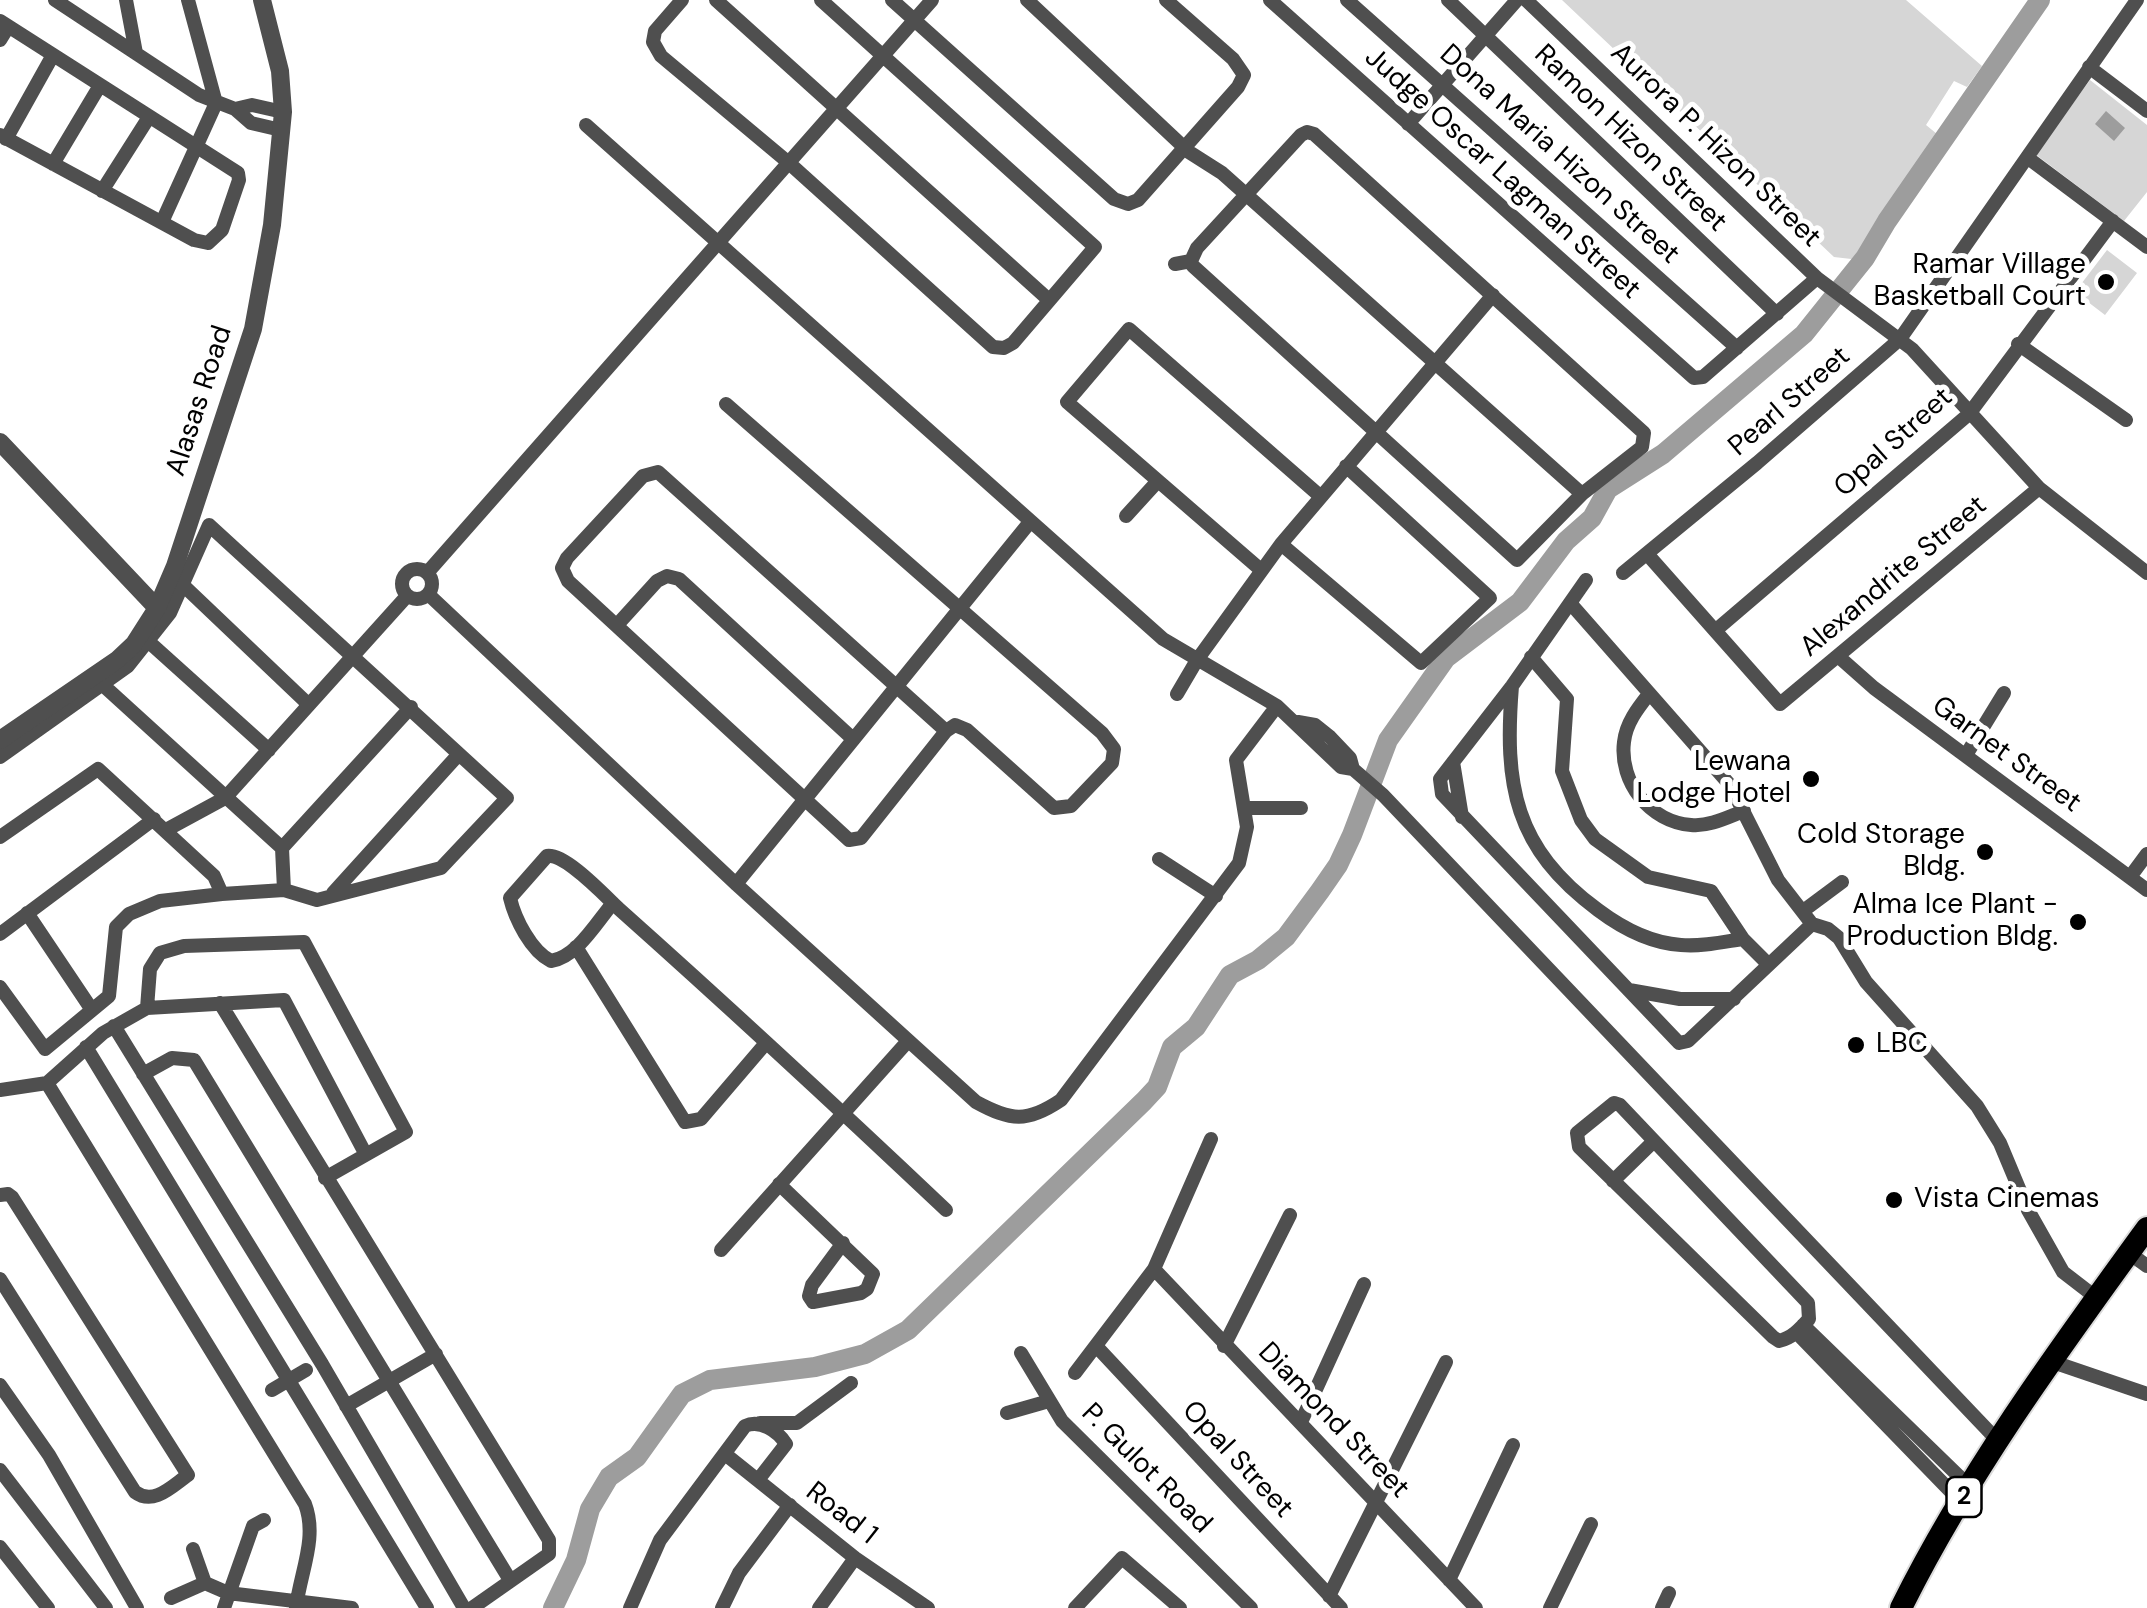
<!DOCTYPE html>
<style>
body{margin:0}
canvas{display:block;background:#fff}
</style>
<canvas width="2147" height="1608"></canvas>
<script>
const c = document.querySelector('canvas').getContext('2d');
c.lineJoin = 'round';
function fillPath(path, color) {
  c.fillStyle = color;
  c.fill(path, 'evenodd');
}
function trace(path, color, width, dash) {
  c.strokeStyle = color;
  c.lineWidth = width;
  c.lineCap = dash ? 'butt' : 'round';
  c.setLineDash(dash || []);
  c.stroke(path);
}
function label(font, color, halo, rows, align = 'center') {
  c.font = font + ' "DM Sans",sans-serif';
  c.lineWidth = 10;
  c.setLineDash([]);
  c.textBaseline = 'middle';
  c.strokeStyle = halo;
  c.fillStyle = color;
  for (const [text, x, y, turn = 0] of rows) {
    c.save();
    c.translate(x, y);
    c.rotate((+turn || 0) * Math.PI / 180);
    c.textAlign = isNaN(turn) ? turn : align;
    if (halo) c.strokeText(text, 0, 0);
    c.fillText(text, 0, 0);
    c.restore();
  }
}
fillPath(new Path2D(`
 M 1562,0 L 1906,0 L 1982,66 L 1967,87 L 1954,81 L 1926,125 L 1937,134 L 1860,260 L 1834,257 Z
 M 2090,80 L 2147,125 L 2147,192 L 2124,221 L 2035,154 Z
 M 2107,250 L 2137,273 L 2105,315 L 2075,292 Z`), '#d6d6d6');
fillPath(new Path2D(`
 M 2106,111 L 2125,128 L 2114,141 L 2095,124 Z`), '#9d9d9d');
trace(new Path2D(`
 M 553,1608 L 576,1560 L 590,1509 L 609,1477 L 637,1457 L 682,1394 L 710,1380 L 815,1367 L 865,1354 L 908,1330 L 1144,1101 L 1157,1087 L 1172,1047 L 1196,1027 L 1230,975 L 1258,960 L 1286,937 L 1320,891 L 1338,865 L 1352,835 L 1388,740 L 1446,658 L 1520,602 L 1566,541 L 1592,518 L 1608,489 L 1663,454 L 1804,334 L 1865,258 L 1887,221 L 2040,0`), '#9d9d9d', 20);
const trunk = new Path2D(`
 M 1901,1608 C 1968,1473 2059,1349 2147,1228`);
trace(trunk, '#dbdbdb', 26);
trace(new Path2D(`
 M 55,0 L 199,95 L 235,109 L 251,123 L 281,130
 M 126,0 L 136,53
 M 682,0 L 655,31 L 653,42 L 661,56 L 789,163 L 993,347 L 1004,348 L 1013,343 L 1095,247 L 821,0
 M 716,0 L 1049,300
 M 892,0 L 1114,199 L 1128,204 L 1138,200 L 1238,87 L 1244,75 L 1233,59 L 1166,0
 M 1027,0 L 1189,152 L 1222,173 L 1582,494
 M 1270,0 L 1694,378 L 1703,377 L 1817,278
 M 1347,0 L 1737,348
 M 1448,0 L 1777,314
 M 1526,0 L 1817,278 L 1912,349 L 2039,488 L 2147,573
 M 0,21 L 238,173 L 239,180 L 222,230 L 208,243 L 194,240 L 0,135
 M 0,40 L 8,27
 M 2089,67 L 2147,111
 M 235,109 L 252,105 L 283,112
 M 1408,124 L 1517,0
 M 586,125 L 1163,639 L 1277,706 L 1341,767 L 1353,769
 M 1307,132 L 1314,134 L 1644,433 L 1642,447 L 1582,494 L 1517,560 L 1193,266 L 1191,261 L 1197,248 L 1301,135 Z
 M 6,139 L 53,55
 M 2028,158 L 2147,247
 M 53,164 L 99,87
 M 102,191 L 149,117
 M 162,222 L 216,103 L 188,0
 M 1175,264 L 1191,261
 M 2018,344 L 2126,420
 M 726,404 L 1102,733 L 1114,749 L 1112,763 L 1071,806 L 1054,808 L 967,730 L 955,725 L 946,731 L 861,838 L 849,840 L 568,581 L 562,568 L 567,558 L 643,476 L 658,472 L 946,731
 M 1126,516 L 1157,482
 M 1281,544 L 1421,663 L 1490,598 L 1346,466
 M 1648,555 L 1780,704 L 2039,488
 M402 584a15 15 0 1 1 30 0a15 15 0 1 1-30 0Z
 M 1261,570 L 1067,402 L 1129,329 L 1320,496
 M 427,573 L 932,0
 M 1623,573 L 1757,463 L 1900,339 L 2137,0
 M 1586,580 L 1512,686 L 1440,779 L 1442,794 L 1679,1043 L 1688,1041 L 1812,924
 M 184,586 L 308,704
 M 428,594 L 736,884 L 976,1102 C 1011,1121 1027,1123 1061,1100 L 1239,863 L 1247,827 L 1236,760 L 1277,706
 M 1571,604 L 1730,785 L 1778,880 L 1812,924 L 1828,929 L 1839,938 L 1866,982 L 1977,1106 L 2000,1143 L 2028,1210 L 2063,1272 L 2098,1299
 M 617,625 L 657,581 L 667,576 L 679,579 L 853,739
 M 1716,630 L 1969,414 L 2113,221
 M 149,642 L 269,750
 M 1531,657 L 1567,699 L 1562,771 L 1581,820 L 1595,839 L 1648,877 L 1711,891 L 1743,939 L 1768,964
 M 1839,657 L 1874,688 L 2147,890
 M 104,686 L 282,848
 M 1512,686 C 1504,785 1514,848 1598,910 C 1622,928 1650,943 1681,945 C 1701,947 1723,942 1743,939
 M 1177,694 L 1197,660 L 1281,544 L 1493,295
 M 1649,694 C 1638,708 1626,723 1624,742 C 1619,782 1650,822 1691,825 C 1709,827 1728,817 1744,811
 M 1298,722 L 1315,725 L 1330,737 L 1350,758 L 1353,769 L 1383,795 L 1999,1442
 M 1966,755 L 2004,693
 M 0,757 L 128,666 L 170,613 L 209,525 L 507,798 L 441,868 L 317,900 L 284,890 L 222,894 L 160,901 L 129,914 L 116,927 L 109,996 L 45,1049 L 0,987
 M 1453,762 L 1462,817
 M 1245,808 L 1301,808
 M 166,830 L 225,798 L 407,596
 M 0,837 L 98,769 L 214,876 L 222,894
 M 1159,859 L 1216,896
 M 2130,877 L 2147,854
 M 736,884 L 1030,522
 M 284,890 L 282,848 L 411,707
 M 333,893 L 459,754
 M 613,903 C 596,923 577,957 551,961 C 531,951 515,919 510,898 L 547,856 C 565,853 604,895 619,909 C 729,1007 838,1108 946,1210
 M 1803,911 L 1842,882
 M 27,913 L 92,1010
 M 0,934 L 154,819
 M 576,947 L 685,1122 L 701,1119 L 766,1043
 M 1629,990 L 1680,999 L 1734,999
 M 220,1003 L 549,1540 L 549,1554 L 472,1608
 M 147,1008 L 150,969 L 160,953 L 184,946 L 304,942 L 406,1132 L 325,1178
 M 114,1026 L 322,1364 L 464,1608
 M 86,1047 L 427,1608
 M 143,1074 L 172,1058 L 194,1060 L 510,1580
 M 47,1083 L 103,1033 L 147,1008 L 284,1000 L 365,1153
 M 0,1090 L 47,1083 L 305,1504 C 318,1538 300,1573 296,1608
 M 1614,1103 L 1620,1105 L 1808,1303 L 1809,1319 C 1800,1329 1792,1338 1779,1341 L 1773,1337 L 1579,1147 L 1577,1133 Z
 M 1613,1181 L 1654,1141
 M 779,1184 L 873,1274 L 867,1289 L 861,1293 L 813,1302 L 809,1296 L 812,1285 L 843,1243
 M 0,1195 L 8,1194 L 12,1197 L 188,1475 C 172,1486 154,1506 135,1492 L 0,1279
 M 721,1250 L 908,1041
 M 2129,1253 L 2147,1266
 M 1154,1269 L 1476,1608
 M 1803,1325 L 1970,1487
 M 1796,1332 L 1961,1502
 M 1224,1346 L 1290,1215
 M 1097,1347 L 1341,1608
 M 1021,1353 L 1062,1421 L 1251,1608
 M 2053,1362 L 2147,1394
 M 1075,1373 L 1154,1269 L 1211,1139
 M 0,1385 L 49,1455 L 137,1608
 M 272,1390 L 306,1370
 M 346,1406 L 436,1354
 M 1007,1413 L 1049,1401
 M 1301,1422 L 1364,1284
 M 760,1423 L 797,1423 L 851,1383
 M 725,1454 L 855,1558 L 928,1608
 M 0,1470 L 106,1608
 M 0,1547 L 48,1608
 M 193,1549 L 205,1583
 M 1449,1580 L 1513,1445
 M 1329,1596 L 1446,1362
 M 171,1598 L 205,1583 L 228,1593 L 352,1608
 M 224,1608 L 253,1526 L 264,1520
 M 630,1608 L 660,1540 L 745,1426 C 760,1419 778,1431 786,1444 L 758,1480
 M 722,1608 L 739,1573 L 790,1505
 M 819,1608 L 855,1558
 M 1075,1608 L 1122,1558 L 1180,1608
 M 1550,1608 L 1591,1524
 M 1662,1608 L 1669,1593`), '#4f4f4f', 14);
trace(new Path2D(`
 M 0,442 L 157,608
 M 0,740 L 117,660 L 134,644 L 157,608 L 175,566 L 253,329 L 272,225 L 283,112 L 280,71 L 262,0`), '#4f4f4f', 18);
trace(trunk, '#000', 22);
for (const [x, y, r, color] of [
 [2106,282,10,"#000"],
 [1811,779,10,"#000"],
 [1985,852,10,"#000"],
 [2078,922,10,"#000"],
 [1856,1045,10,"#000"],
 [1894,1200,10,"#000"]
]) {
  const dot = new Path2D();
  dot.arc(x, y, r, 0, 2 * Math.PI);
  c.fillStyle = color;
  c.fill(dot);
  trace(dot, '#fff', 4);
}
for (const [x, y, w] of [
 [1964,1497,35]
]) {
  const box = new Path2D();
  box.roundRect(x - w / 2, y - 20, w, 40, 8);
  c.fillStyle = '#fff';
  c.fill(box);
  trace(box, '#000', 2.5);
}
label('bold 25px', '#000', null, [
 ["2",1964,1497]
]);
label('28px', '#000', '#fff', [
 ["Ramon Hizon Street",1630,139,44],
 ["Aurora P. Hizon Street",1715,146,44],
 ["Dona Maria Hizon Street",1559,155,42],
 ["Judge Oscar Lagman Street",1502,174,42],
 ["Alasas Road",200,401,-72],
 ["Pearl Street",1790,402,-41],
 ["Opal Street",1894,443,-42],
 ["Alexandrite Street",1894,577,-40],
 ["Garnet Street",2006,755,36],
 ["Diamond Street",1333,1421,46],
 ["Opal Street",1237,1460,47],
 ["P. Gulot Road",1146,1469,45],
 ["Road 1",841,1514,38]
]);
label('28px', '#000', '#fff', [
 ["Ramar Village",2086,266],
 ["Basketball Court",2086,298],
 ["Lewana",1791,763],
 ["Lodge Hotel",1791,795],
 ["Cold Storage",1965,836],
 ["Bldg.",1965,868],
 ["Alma Ice Plant -",2058,906],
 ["Production Bldg.",2058,938],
 ["LBC",1876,1045,"left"],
 ["Vista Cinemas",1914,1200,"left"]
], 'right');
</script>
